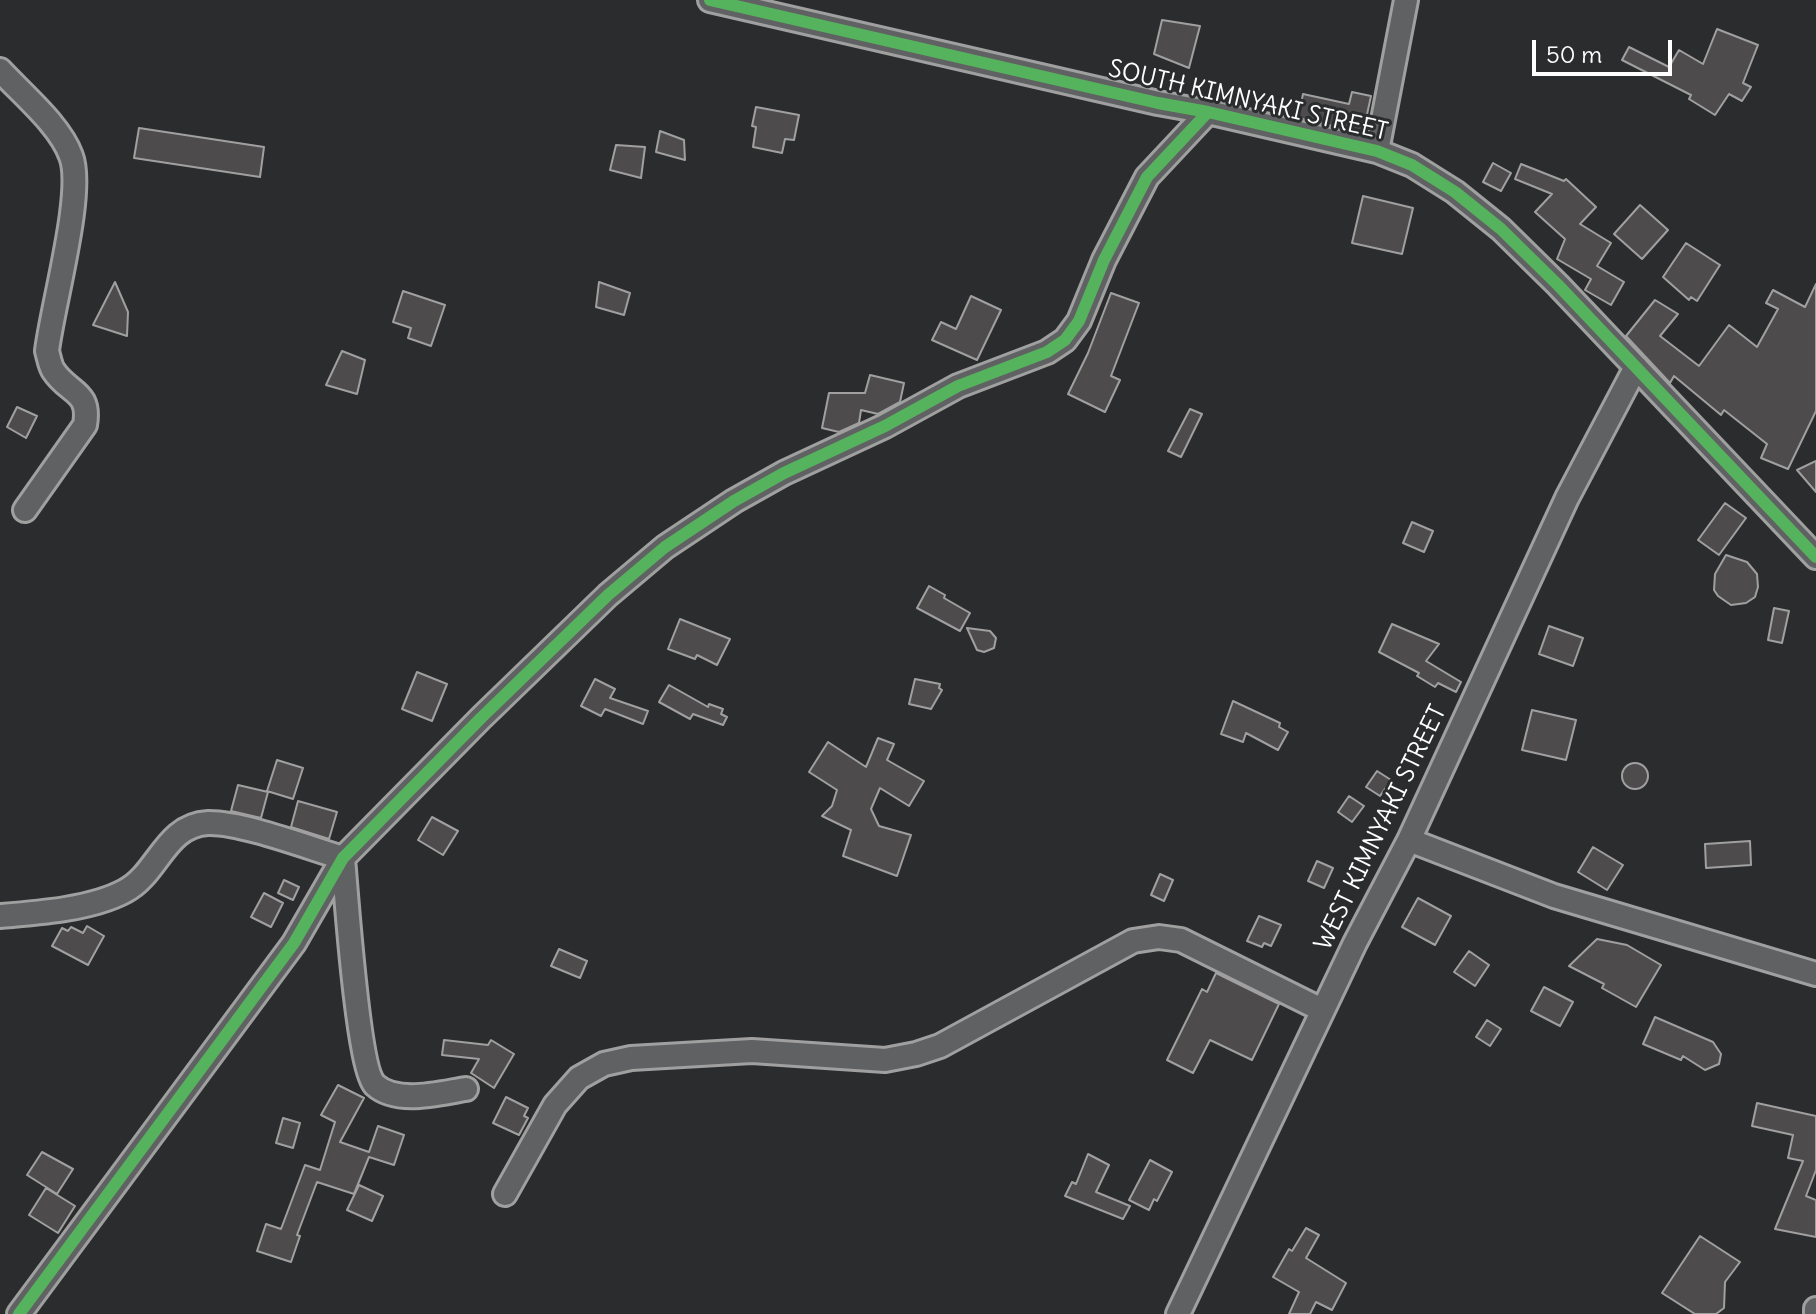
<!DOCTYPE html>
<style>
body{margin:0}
#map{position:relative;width:1816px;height:1314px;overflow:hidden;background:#2b2c2d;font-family:Delius,sans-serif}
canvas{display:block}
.scale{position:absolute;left:1532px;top:40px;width:140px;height:36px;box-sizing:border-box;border:4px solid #fff;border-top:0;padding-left:10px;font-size:24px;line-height:28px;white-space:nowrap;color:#fff;-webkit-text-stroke:6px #2a2d2e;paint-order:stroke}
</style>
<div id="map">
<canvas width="1816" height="1314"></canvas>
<div class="scale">50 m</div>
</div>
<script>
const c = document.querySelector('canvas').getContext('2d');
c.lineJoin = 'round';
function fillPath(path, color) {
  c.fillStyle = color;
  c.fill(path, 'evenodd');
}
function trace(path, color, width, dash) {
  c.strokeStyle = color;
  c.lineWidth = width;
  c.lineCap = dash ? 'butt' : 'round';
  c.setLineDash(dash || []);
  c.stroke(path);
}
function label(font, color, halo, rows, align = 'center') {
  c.font = font + ' Delius,sans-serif';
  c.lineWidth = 6;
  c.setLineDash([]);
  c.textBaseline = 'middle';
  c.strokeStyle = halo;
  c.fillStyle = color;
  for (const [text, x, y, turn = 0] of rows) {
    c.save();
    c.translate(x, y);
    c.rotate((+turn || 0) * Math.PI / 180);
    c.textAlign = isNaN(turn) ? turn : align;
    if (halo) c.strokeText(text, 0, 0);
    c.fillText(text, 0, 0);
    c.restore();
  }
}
const building = new Path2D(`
 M 1162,20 L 1200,26 L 1189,68 L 1154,54 Z
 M 1717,29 L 1758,45 L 1743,83 L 1751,87 L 1742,101 L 1729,94 L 1715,115 L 1689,99 L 1691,95 L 1622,60 L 1629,47 L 1669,67 L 1679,50 L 1703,64 Z
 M 1352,92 L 1371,96 L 1363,133 L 1298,118 L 1303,94 L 1349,104 Z
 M 756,107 L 799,115 L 794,140 L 785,139 L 782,153 L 753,147 L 756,127 L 752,126 Z
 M 139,128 L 264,147 L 260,177 L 134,158 Z
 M 660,131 L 684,140 L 685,160 L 656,152 Z
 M 616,145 L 645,147 L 641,178 L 610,170 Z
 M 1493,163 L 1511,173 L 1501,191 L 1483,182 Z
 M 1521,164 L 1564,181 L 1566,179 L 1596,207 L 1580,224 L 1611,243 L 1597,266 L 1624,282 L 1611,305 L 1585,290 L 1591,279 L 1557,259 L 1565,239 L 1535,212 L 1552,194 L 1515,179 Z
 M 1363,196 L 1413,208 L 1402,254 L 1352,243 Z
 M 1640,205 L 1668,230 L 1642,259 L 1614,234 Z
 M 1686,243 L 1720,265 L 1697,301 L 1691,297 L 1689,300 L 1663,277 Z
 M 115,282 L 128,312 L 127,336 L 93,325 Z
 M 599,282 L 630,293 L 624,315 L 596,307 Z
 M 1816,284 L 1816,411 L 1788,469 L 1761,458 L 1767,444 L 1724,410 L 1721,415 L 1674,376 L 1670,383 L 1626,336 L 1655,300 L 1678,314 L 1660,336 L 1699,366 L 1729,325 L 1757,347 L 1778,309 L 1766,303 L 1773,290 L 1805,307 Z
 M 403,291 L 445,305 L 431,346 L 408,338 L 411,328 L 393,322 Z
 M 1111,293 L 1139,303 L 1111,376 L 1120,380 L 1105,412 L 1068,394 L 1088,353 Z
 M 971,296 L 1001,310 L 977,360 L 932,340 L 941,322 L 956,329 Z
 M 342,351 L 365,360 L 357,394 L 326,385 Z
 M 870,375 L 904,383 L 900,402 L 878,414 L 861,410 L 859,423 L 839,432 L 822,428 L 829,393 L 865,393 Z
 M 17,407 L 37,416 L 26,438 L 7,427 Z
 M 1190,409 L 1202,414 L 1181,457 L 1168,451 Z
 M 1816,461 L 1816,492 L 1797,470 Z
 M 1725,503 L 1746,518 L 1719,555 L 1698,540 Z
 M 1412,522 L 1433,531 L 1424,552 L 1403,543 Z
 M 1726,555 L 1747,562 L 1757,574 L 1758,587 L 1755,597 L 1746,603 L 1731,605 L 1718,596 L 1714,590 L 1715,574 Z
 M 929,586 L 945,595 L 944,598 L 970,613 L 960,631 L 917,608 Z
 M 1774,608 L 1789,611 L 1782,643 L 1768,640 Z
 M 680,619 L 730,639 L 717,665 L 697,655 L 695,659 L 668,649 Z
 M 1392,624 L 1439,644 L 1426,661 L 1461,682 L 1456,692 L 1438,683 L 1435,687 L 1417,676 L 1419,673 L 1379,652 Z
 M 1549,626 L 1583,638 L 1573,666 L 1539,654 Z
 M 967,628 L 990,631 L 996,638 L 994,648 L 984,652 L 977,650 Z
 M 417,672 L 447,684 L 432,721 L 402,709 Z
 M 595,679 L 615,689 L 610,698 L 648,711 L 643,724 L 605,709 L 601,716 L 581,706 Z
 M 915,679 L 940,684 L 939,688 L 942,690 L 931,709 L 909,704 Z
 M 669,685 L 708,707 L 709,704 L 723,709 L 721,714 L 727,717 L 723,725 L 693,714 L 690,719 L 659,702 Z
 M 1233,701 L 1280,723 L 1279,727 L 1288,732 L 1278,750 L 1246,733 L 1243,742 L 1221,734 Z
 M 1532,710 L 1576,720 L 1566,760 L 1522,750 Z
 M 878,738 L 894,744 L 887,760 L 924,781 L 909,806 L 880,788 L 871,809 L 879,826 L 911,835 L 897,876 L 843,856 L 851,830 L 822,816 L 832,806 L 837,790 L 809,772 L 828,742 L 866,767 Z
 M 277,760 L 303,768 L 293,799 L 267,791 Z
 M1622 776a13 13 0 1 1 26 0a13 13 0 1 1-26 0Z
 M 1377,771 L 1391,780 L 1380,796 L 1366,787 Z
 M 238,785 L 268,792 L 261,818 L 231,811 Z
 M 1349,796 L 1364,806 L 1352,822 L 1338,812 Z
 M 298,801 L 337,812 L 329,839 L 291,827 Z
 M 432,817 L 458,831 L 443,855 L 418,840 Z
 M 1750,841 L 1751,865 L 1706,868 L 1705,844 Z
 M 1593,847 L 1623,865 L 1607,890 L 1578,872 Z
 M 1317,861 L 1333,868 L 1324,888 L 1308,881 Z
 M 1160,874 L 1173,880 L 1164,901 L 1151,895 Z
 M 284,880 L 299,887 L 293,900 L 278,893 Z
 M 264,893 L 283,903 L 271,927 L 251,917 Z
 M 1418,898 L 1451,916 L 1435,945 L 1402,927 Z
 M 1259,916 L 1281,925 L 1271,946 L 1264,943 L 1262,947 L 1247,941 Z
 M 87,926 L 104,936 L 88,965 L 52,946 L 62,928 L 68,931 L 71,927 L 83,933 Z
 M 1597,939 L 1627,945 L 1661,965 L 1636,1007 L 1602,988 L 1604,984 L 1569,966 Z
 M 559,949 L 587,961 L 580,978 L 551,966 Z
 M 1469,951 L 1489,965 L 1475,986 L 1454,972 Z
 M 1216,973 L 1279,1004 L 1252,1060 L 1210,1040 L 1193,1073 L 1167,1060 L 1202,989 L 1207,992 Z
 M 1544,987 L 1573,1002 L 1560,1026 L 1531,1011 Z
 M 1655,1017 L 1713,1042 L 1721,1054 L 1719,1064 L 1705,1070 L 1683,1056 L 1681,1060 L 1643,1044 Z
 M 1487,1020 L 1501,1029 L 1490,1046 L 1476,1037 Z
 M 444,1040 L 488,1045 L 491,1040 L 514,1054 L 494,1088 L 471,1073 L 479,1059 L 442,1055 Z
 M 338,1085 L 364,1098 L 340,1142 L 369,1152 L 378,1126 L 404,1135 L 394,1165 L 369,1157 L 354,1194 L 317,1182 L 297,1235 L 300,1236 L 291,1262 L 257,1251 L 266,1224 L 281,1229 L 305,1165 L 320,1170 L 335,1122 L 321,1115 Z
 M 506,1097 L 528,1108 L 524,1116 L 528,1118 L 519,1135 L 493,1123 Z
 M 1757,1103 L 1816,1116 L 1816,1170 L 1806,1196 L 1816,1200 L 1816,1237 L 1775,1229 L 1803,1161 L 1788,1158 L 1793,1135 L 1752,1126 Z
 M 283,1118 L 300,1123 L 293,1148 L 276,1143 Z
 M 42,1152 L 73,1169 L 57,1194 L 27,1175 Z
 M 1088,1154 L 1109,1165 L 1096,1192 L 1130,1206 L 1123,1219 L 1065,1196 L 1072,1182 L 1076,1184 Z
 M 1150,1160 L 1172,1172 L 1157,1201 L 1154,1199 L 1149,1210 L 1129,1200 Z
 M 359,1185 L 383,1196 L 372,1221 L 347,1210 Z
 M 46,1188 L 75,1206 L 58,1233 L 29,1215 Z
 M 1306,1228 L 1319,1235 L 1306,1258 L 1346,1283 L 1332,1310 L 1316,1302 L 1310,1314 L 1289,1314 L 1299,1292 L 1273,1277 L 1289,1249 L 1292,1251 Z
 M 1700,1236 L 1740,1262 L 1725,1282 L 1724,1308 L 1716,1314 L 1695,1314 L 1662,1293 Z`);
fillPath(building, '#4e4b4d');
trace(building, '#a0a0a0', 2);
const minor = new Path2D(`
 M 710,0 L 1158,103 L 1208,112 L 1377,151 L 1412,165 L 1455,192 L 1501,229 L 1558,285 L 1816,557
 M 0,70 C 22,94 60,125 71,156 C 85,192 52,307 47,351 C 49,358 50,365 53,370 C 68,394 91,390 85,425 L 25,510
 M 1377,151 L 1406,0
 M 1409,840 L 1554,896 L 1816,974
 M 0,916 C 38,913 92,909 125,891 C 158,874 165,825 208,823 C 241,822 309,848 343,858 C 346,892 358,1068 375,1085 C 397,1105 440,1093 466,1089
 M 505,1194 L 555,1105 L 579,1078 L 604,1064 L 631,1058 L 752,1051 L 885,1060 L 916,1054 L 940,1046 L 1133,941 L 1159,937 L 1181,940 L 1322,1010
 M 19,1314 L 294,943 L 343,858 L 481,718 L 608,595 L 665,547 L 734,501 L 784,473 L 885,426 L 958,386 L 1047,352 L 1065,340 L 1079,321 L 1104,260 L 1147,177 L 1208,112
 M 1178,1314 L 1355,943 L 1409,840 L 1567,498 L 1636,367
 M 1816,1314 L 1816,1309`);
trace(minor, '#a0a0a0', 28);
trace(minor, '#606162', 22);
trace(new Path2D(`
 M 710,0 L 1158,103 L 1208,112 L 1377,151 L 1412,165 L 1455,192 L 1501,229 L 1558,285 L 1816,557
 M 19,1314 L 294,943 L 343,858 L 481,718 L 608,595 L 665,547 L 734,501 L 784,473 L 885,426 L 958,386 L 1047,352 L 1065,340 L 1079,321 L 1104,260 L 1147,177 L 1208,112`), '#56b35d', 12);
label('24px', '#fff', '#2a2d2e', [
 ["SOUTH KIMNYAKI STREET",1248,101,13],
 ["WEST KIMNYAKI STREET",1381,828,-64]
]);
</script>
